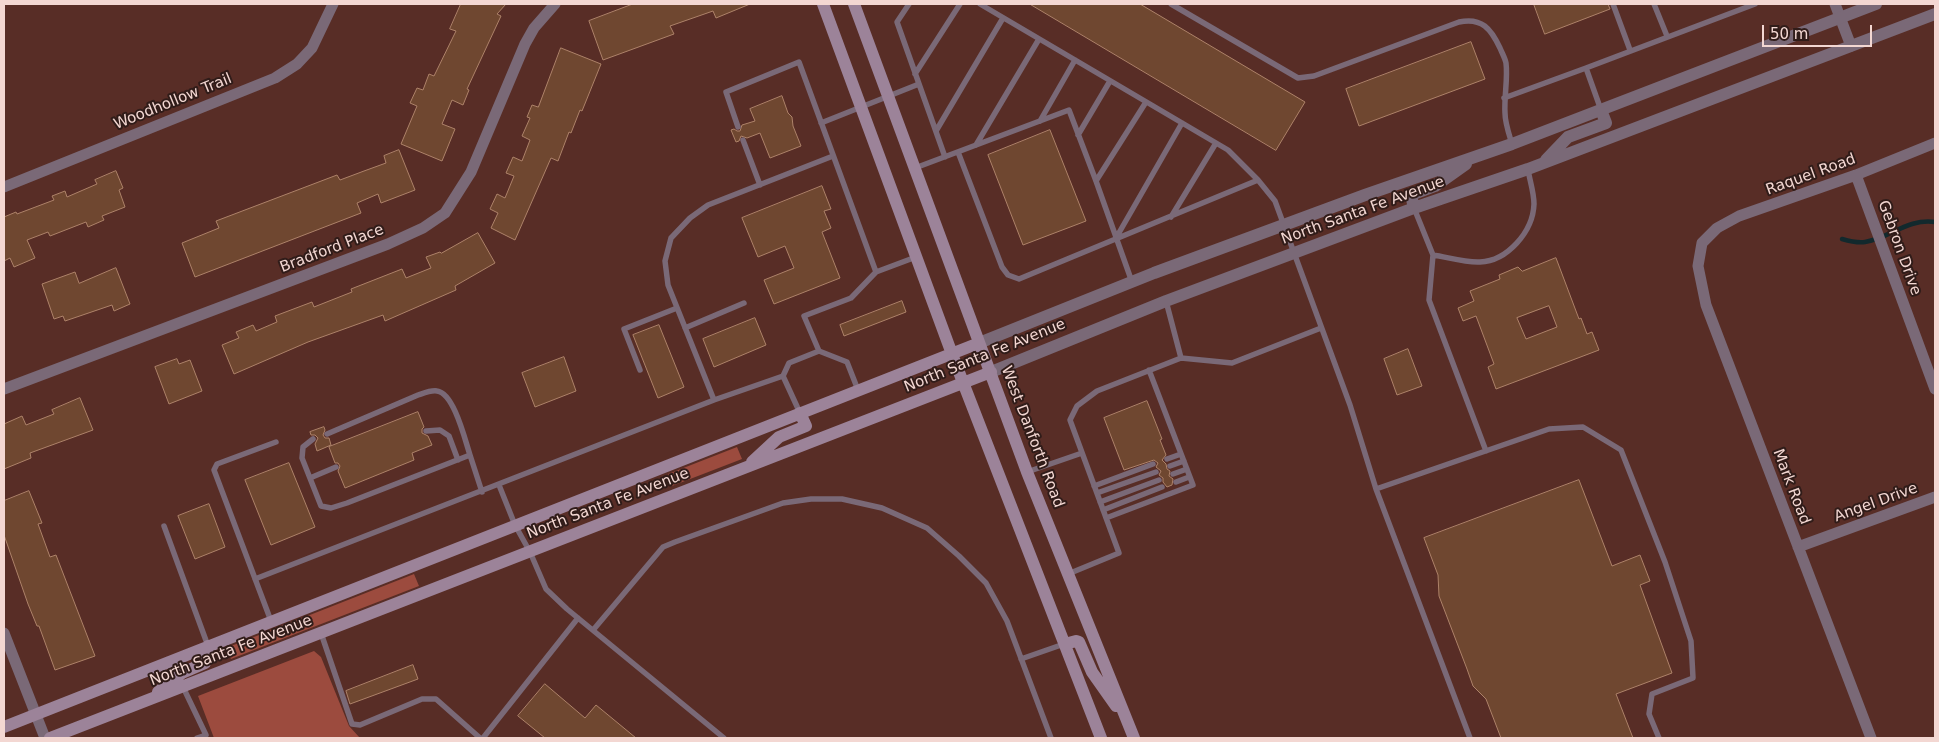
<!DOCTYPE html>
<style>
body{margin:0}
#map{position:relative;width:1939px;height:742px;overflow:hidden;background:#582d26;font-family:"DejaVu Sans",sans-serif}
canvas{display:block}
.frame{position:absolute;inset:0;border:5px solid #f3d7d2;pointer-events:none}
.scale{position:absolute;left:1762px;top:25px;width:110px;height:22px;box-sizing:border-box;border:2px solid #f3d7d2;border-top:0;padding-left:6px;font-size:15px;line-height:18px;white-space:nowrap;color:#f3d7d2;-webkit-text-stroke:4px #301c19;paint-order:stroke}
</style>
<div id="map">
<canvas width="1939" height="742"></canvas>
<div class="frame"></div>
<div class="scale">50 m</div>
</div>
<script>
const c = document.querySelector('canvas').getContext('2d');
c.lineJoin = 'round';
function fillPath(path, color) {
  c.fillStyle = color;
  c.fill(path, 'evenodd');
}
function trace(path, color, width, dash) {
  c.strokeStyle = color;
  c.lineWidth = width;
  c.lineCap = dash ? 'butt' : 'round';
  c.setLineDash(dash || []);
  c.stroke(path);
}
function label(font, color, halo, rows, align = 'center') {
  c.font = font + ' "DejaVu Sans",sans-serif';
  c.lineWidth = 4;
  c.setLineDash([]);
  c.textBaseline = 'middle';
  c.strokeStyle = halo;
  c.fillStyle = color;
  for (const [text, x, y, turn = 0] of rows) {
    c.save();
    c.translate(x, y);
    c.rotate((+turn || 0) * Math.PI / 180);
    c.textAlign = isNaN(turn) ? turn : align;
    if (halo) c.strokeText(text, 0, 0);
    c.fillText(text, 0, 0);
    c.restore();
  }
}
fillPath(new Path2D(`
 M 737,447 L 742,459 L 672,486 L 668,474 Z
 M 414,574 L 419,586 L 231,659 L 226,648 Z
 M 314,651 L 321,657 L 349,726 L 360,738 L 214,738 L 198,696 Z`), '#9c4b3e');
trace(new Path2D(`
 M 1842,239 C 1849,241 1858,243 1865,242 C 1890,238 1908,218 1935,222`), '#12292d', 4.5);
const building = new Path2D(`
 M 461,4 L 506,4 L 497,14 L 501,16 L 467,89 L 469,90 L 463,105 L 452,100 L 442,124 L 455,129 L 442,161 L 401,144 L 417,106 L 410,103 L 417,88 L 423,90 L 429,74 L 434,76 L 456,31 L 450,29 Z
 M 633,4 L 750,4 L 716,18 L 713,11 L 670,26 L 674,34 L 603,60 L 589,21 Z
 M 1030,4 L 1140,4 L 1305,102 L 1276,150 Z
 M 1534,4 L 1608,4 L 1610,9 L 1545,34 Z
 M 1471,42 L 1485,79 L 1359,126 L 1346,89 Z
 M 561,48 L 601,64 L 582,111 L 580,110 L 571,133 L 569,132 L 558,161 L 551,158 L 515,240 L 491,228 L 498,213 L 490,209 L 497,194 L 505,198 L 514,176 L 506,173 L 513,157 L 522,161 L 530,140 L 522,136 L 530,118 L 527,117 L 532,105 L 538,107 Z
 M 782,96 L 788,113 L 792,117 L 793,126 L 801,146 L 770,158 L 760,133 L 747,138 L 741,136 L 739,141 L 736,142 L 731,130 L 734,129 L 737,131 L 740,131 L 742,125 L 755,121 L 750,109 Z
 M 1050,130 L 1086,221 L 1023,245 L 988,155 Z
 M 399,150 L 415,190 L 381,203 L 378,194 L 357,203 L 361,213 L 195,277 L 182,243 L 219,228 L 216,221 L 337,175 L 340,180 L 364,171 L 386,163 L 384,156 Z
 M 116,171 L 123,188 L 119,190 L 125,207 L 102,216 L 104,220 L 88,227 L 86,222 L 50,236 L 48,232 L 27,240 L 35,258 L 14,267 L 10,258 L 4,261 L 4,217 L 16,212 L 17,214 L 54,200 L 52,196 L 65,191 L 67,197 L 97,184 L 95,180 Z
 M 822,186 L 831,209 L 824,211 L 831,228 L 822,232 L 840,278 L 774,304 L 764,280 L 794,268 L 785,246 L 758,257 L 742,218 Z
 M 478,233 L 495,263 L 455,286 L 456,290 L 385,321 L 383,315 L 308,342 L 234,374 L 222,345 L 239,338 L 236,332 L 253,325 L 256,331 L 277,322 L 275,316 L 312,302 L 314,307 L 352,292 L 351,289 L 402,269 L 406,278 L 431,268 L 426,257 L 440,252 L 441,253 Z
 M 1556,258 L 1579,319 L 1581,318 L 1587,334 L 1592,332 L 1599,350 L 1496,389 L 1488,367 L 1494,364 L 1476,316 L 1463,321 L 1458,308 L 1474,301 L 1470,291 L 1500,279 L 1499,275 L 1518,267 L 1522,271 ZM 1549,306 L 1557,327 L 1526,339 L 1517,318 Z
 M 116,268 L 130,304 L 114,311 L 112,305 L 65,321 L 63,316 L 54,319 L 42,284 L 75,272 L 79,283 Z
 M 902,301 L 906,312 L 844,336 L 840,325 Z
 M 755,318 L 766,345 L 714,367 L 703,339 Z
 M 659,325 L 684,387 L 658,398 L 633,335 Z
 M 1408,349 L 1422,386 L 1397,395 L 1384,359 Z
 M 564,357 L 576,391 L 535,407 L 522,373 Z
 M 177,359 L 179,364 L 190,360 L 202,391 L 169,404 L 155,367 Z
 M 80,398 L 93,430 L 30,453 L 31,458 L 4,469 L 4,424 L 22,416 L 26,425 L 54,414 L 52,410 Z
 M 1147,401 L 1162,439 L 1160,440 L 1166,455 L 1162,460 L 1166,464 L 1167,469 L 1170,471 L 1169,476 L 1173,479 L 1172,485 L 1167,487 L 1163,482 L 1163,478 L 1159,475 L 1161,471 L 1156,467 L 1158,463 L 1154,460 L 1124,470 L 1104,418 Z
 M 418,412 L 424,427 L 422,429 L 422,433 L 428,436 L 432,445 L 412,453 L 414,460 L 345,488 L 338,471 L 340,466 L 338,463 L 335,463 L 329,447 Z
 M 324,427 L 325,430 L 323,435 L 325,438 L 329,438 L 331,445 L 317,451 L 315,444 L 318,438 L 315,435 L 311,435 L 310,432 Z
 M 289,463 L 315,527 L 271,545 L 245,480 Z
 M 1579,480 L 1612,566 L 1640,555 L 1650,581 L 1640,585 L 1672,673 L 1616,694 L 1633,738 L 1501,738 L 1486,699 L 1473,686 L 1467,669 L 1439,596 L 1438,575 L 1424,538 Z
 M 29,491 L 42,523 L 38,524 L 50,557 L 56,555 L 95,656 L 55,670 L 39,626 L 37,626 L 28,604 L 4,535 L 4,501 Z
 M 209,504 L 225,547 L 195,559 L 178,516 Z
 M 413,665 L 418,679 L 350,704 L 346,691 Z
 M 545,684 L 585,718 L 596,705 L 636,738 L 545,738 L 518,716 Z`);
fillPath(building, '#6f4730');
trace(building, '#ad8269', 1);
trace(new Path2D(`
 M 909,4 L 897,22 L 945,157
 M 980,4 L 1228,150 L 1258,180 L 1275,201 L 1350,405 L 1376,489 L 1470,738
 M 1171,4 L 1298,78 L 1314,76 L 1459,22 C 1482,17 1491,29 1500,48 C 1502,53 1505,58 1506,63 C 1508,79 1504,96 1505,113 C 1505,123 1509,134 1512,144
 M 1613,4 L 1630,50
 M 1654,4 L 1667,36
 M 915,74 L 960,4
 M 1504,98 L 1586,68
 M 1601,110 L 1586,68 L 1755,4
 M 1040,121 L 1075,60
 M 821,123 L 919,84
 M 738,127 L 726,92 L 799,62 L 876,272 L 916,257
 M 936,131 L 1003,18
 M 1078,135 L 1110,81
 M 743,140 L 760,185
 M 976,145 L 1039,39
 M 958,152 L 1002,267 L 1008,275 L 1019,279 L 1258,180
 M 915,168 L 1069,110 L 1096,181 L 1132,282
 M 1096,181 L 1146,102
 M 1414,208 L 1433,255 L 1429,300 L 1486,451
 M 1171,217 L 1216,143
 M 1116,238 L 1182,123
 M 1433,255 C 1447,257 1466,263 1480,262 C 1507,261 1533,232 1534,204 C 1534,193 1530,181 1528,170
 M 1166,301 L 1181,358
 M 685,328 L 744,303
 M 640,370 L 624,329 L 677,308
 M 783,376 L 789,363 L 819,351
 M 858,390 L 847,362 L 819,351 L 804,316 L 851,298 L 876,272
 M 714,400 L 668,285 L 665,261 L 671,238 L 690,218 L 708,205 L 833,156
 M 426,431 L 440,430 L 449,436 L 458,460
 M 327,434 L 418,395 C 424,393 431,390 437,391 C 454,393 465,440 470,455
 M 313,439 L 303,447 L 302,458 L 321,506 L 331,508 L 347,503 L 470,455 L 482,492
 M 1167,459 L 1181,454
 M 1170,466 L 1184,461
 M 1027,472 L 1082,453
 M 1173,474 L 1187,469
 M 310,478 L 336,467
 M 1176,482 L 1189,477
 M 499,485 L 515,525 L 530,552 L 546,589 L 567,609 L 724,738
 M 1094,486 L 1153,464
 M 1376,489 L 1549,429 L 1583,427 L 1621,450 L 1665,562 L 1691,641 L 1693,678 L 1652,694 L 1649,714 L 1659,738
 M 1097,493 L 1156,472
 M 1100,502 L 1159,480
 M 1103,510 L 1162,487
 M 1106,518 L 1193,485 L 1149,370
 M 164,526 L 208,646
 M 1068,574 L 1119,553 L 1070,420 L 1077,406 L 1097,391 L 1181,358 L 1232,363 L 1321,328
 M 255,579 L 714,400 L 783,376 L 800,413
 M 271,621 L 214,470 L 217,464 L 276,442
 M 594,629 L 663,547 L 675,542 L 783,503 L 811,499 L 842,499 L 882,508 L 927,528 L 959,556 L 986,583 L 1007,621 L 1051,738
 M 321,633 L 352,724 L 360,725 L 422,699 L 436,699 L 480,738
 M 1021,659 L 1064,644
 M 183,687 L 206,735 L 197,738
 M 483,738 L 578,618`), '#7a6977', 5.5);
trace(new Path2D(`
 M 1835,4 L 1851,46
 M 1856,175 L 1935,389
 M 4,187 L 275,78 L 297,64 L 312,48 L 333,4
 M 4,389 L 388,244 L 423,228 L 445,213 L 471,172 L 525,44 L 534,28 L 555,4
 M 1798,547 L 1935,497
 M 4,633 L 45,738
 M 1871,738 L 1706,305 L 1698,266 L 1702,243 L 1717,228 L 1739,216 L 1856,175 L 1935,143`), '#7a6977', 11);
trace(new Path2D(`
 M 1546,160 L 1568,137 L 1606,123 L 1601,110
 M 1414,208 L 1411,195 L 1435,186 L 1466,164
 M 979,343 L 1154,273 L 1365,195 L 1512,144 L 1876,4
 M 991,372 L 1166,301 L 1414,208 L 1528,169 L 1935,14`), '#7a6977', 12);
trace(new Path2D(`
 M 823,4 L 952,354 L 1101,738
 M 854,4 L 1027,472 L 1134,738
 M 752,462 L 779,437 L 806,426 L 800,413
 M 1065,644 L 1076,641 L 1079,642 L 1092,672 L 1116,706
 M 158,692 L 182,673 L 205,663 L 208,646
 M 4,727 L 979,343
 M 50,738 L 991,372`), '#9c8399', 12);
label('15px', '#f3d7d2', '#301c19', [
 ["Woodhollow Trail",173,102,-22],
 ["Raquel Road",1811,175,-20],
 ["North Santa Fe Avenue",1363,211,-20],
 ["Gebron Drive",1899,248,70],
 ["Bradford Place",332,249,-21],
 ["North Santa Fe Avenue",985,356,-22],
 ["West Danforth Road",1032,437,69],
 ["Mark Road",1791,487,69],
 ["Angel Drive",1876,503,-20],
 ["North Santa Fe Avenue",608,504,-21],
 ["North Santa Fe Avenue",231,651,-21]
]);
</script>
